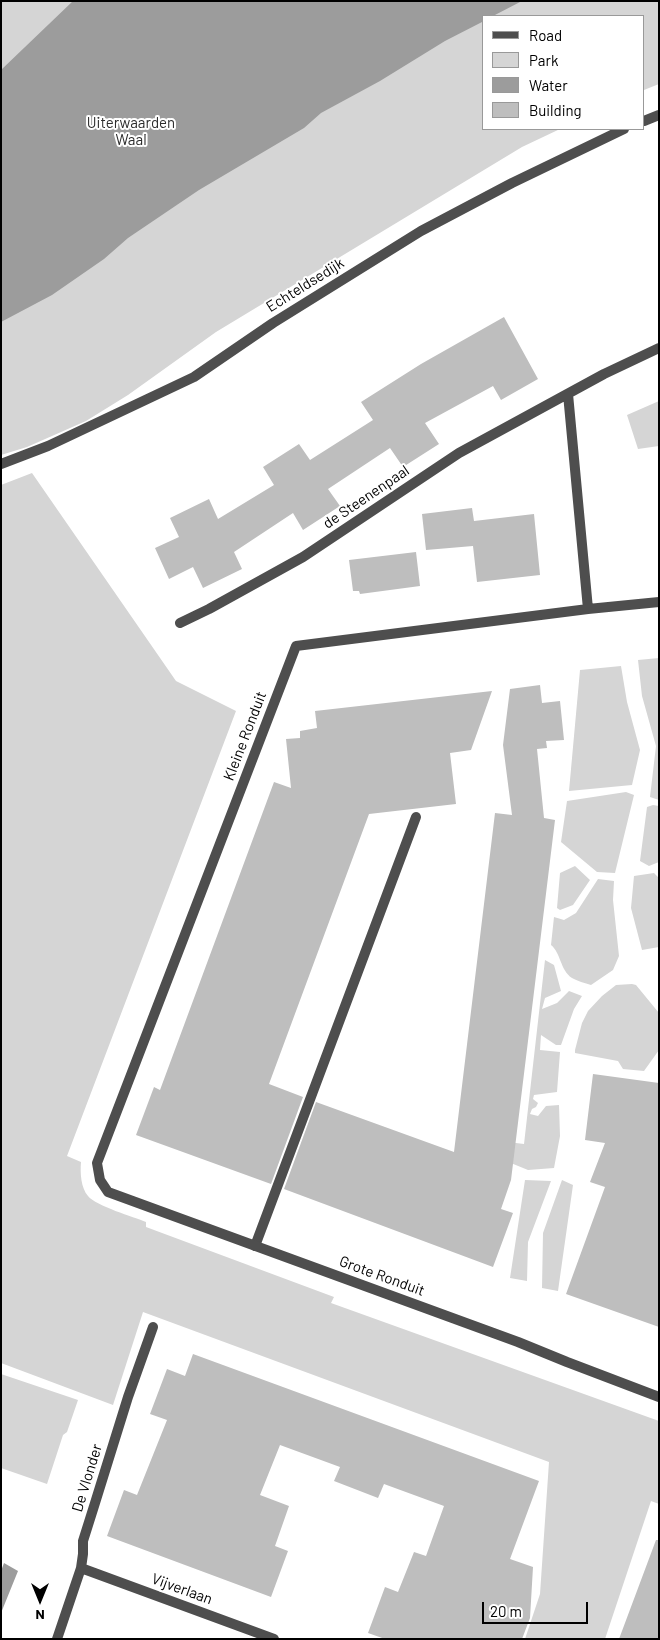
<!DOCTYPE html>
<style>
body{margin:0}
#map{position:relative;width:660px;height:1640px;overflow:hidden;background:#fff;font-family:Barlow,sans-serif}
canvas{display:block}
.frame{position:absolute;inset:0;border:2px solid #000;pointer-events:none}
.legend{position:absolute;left:482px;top:15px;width:162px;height:115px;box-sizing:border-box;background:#fff;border:1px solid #999;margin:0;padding:6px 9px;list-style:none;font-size:15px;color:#000}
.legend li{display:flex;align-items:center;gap:10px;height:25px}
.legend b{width:25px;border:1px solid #999}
.north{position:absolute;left:15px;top:1575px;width:50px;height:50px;-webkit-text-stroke:4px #fff;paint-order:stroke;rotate:180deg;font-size:14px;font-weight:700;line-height:20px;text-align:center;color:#000}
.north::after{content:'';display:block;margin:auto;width:18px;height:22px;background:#000;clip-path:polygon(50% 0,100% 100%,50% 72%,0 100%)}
.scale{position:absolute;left:482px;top:1602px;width:106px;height:22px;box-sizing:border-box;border:2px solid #000;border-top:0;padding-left:6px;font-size:15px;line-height:18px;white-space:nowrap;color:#000;-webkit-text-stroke:4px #fff;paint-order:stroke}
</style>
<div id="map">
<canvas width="660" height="1640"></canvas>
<div class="frame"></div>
<ul class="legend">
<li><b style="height:6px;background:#4e4e4e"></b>Road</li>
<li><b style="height:14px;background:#d5d5d5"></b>Park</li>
<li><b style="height:14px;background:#9c9c9c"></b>Water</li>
<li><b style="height:14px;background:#bebebe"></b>Building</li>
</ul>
<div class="north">N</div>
<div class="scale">20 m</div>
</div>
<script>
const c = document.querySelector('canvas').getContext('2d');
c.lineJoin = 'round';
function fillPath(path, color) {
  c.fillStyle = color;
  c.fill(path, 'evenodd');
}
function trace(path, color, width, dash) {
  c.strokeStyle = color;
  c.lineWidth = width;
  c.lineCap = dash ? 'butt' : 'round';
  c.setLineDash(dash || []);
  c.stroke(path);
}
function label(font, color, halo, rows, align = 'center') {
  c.font = font + ' Barlow,sans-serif';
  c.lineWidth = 4;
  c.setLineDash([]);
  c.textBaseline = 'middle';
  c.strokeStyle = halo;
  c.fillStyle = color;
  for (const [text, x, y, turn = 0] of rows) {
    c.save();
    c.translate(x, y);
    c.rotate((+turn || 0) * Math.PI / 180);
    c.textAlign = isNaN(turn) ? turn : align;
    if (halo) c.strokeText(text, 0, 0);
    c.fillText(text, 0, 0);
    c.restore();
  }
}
fillPath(new Path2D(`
 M 1,1 L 659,1 L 659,84 L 644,90 L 644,16 L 484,16 L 484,129 L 560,129 L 522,147 L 216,332 L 128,395 L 86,421 L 27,447 L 1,455 Z
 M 659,401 L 659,446 L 638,449 L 627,415 Z
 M 32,473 L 176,681 L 236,711 L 67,1156 L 81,1162 C 80,1173 81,1188 88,1196 C 96,1206 134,1217 146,1222 L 146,1227 L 334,1297 L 331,1303 L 659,1421 L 659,1504 L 651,1501 L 605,1639 L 525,1639 L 540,1594 L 549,1462 L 143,1312 L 113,1405 L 1,1363 L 1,485 Z
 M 659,658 L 659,800 L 650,797 L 656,746 L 642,696 L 638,660 Z
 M 621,666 L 627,702 L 640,750 L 632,785 L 569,791 L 580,670 Z
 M 626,792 L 634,795 L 615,873 L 597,872 L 561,842 L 567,801 Z
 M 653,805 L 659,806 L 659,862 L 649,866 L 640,861 L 647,807 Z
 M 575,866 L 590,880 L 573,905 L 560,910 L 557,908 L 560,873 Z
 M 654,873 L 659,878 L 659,947 L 642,950 L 631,908 L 634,876 Z
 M 598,879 L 614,881 L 613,900 L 619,956 L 613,970 L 591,985 C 585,983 577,981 572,978 C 560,970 561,953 551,945 L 554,917 L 564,920 L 576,913 Z
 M 545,960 L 554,965 L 561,991 L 545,998 L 542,1009 L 557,1003 L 569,991 L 582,996 L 574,1009 L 561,1045 L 556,1045 L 541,1035 L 540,1050 L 560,1052 L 557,1092 L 534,1095 L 533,1099 L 538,1103 L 536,1107 L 532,1109 L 530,1114 L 538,1116 L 546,1106 L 559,1105 L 560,1136 L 554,1168 L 528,1170 L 474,1148 L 476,1138 L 524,1144 Z
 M 632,984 L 636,985 L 659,1013 L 659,1050 L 644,1071 L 623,1069 L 618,1061 L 575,1053 L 575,1050 L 582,1023 L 588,1011 L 602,996 L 616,985 Z
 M 525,1180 L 551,1181 L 528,1242 L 527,1281 L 510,1278 Z
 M 562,1180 L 573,1185 L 558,1291 L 542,1288 L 543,1233 Z
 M 1,1374 L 78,1400 L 67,1432 L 63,1435 L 47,1484 L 1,1468 Z`), '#d5d5d5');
fillPath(new Path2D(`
 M 73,1 L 522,1 L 493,16 L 484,16 L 484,21 L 445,41 L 380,81 L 321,113 L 304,128 L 199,190 L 128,238 L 104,259 L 52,295 L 1,322 L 1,70 Z
 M 4,1563 L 18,1571 L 1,1613 L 1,1571 Z`), '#9c9c9c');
fillPath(new Path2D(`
 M 504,317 L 538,379 L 501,400 L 493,386 L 425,423 L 439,444 L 403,467 L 390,448 L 328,489 L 340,506 L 303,530 L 293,513 L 234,552 L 242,569 L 203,588 L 193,567 L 169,579 L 155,548 L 179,537 L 170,518 L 209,499 L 218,519 L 274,485 L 263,467 L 299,444 L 310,460 L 373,420 L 361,402 L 421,364 Z
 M 472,508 L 474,521 L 534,514 L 540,575 L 477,582 L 473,546 L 426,550 L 422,514 Z
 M 416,552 L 420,586 L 360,594 L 359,591 L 353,591 L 349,560 Z
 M 540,685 L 542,703 L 560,701 L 564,740 L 546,741 L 547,748 L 537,749 L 544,818 L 555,820 L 511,1180 L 501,1209 L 513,1213 L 493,1267 L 284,1189 L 316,1102 L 454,1152 L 495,813 L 512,815 L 503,745 L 510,689 Z
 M 492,691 L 471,750 L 450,753 L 456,804 L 369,814 L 269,1084 L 303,1097 L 271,1184 L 136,1135 L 154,1087 L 160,1090 L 274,782 L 291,788 L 286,739 L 300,738 L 300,731 L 317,728 L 315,711 Z
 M 593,1074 L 659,1083 L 659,1327 L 566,1294 L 605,1187 L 590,1182 L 605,1143 L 585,1140 Z
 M 193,1354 L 539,1481 L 510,1559 L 533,1567 L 530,1618 L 522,1639 L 385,1639 L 368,1633 L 385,1587 L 398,1592 L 414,1552 L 426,1556 L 444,1506 L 384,1484 L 378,1498 L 334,1481 L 340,1467 L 280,1445 L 260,1495 L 289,1506 L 275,1546 L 288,1551 L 271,1597 L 107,1536 L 124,1490 L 137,1495 L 167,1420 L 150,1414 L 167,1369 L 185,1376 Z
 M 656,1540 L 659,1540 L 659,1639 L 619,1639 Z`), '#bebebe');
trace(new Path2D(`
 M 255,1246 L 416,817`), '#4e4e4e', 10);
trace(new Path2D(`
 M 644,121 L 659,115
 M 568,394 L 588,609
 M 1,464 L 48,446 L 194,377 L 273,323 L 421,231 L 512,183 L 624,129
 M 659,602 L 588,609 L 296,646 L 97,1163 L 100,1180 L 108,1192 L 518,1342 L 567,1362 L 659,1397
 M 180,623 L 209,609 L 303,557 L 459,453 L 604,374 L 659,348
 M 81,1568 L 274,1639
 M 57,1639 L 81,1568 L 83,1554 L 83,1541 L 95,1503 L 128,1397 L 153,1327`), '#4e4e4e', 10);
label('15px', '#2c2c2c', '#fff', [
 ["Uiterwaarden",131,123],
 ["Waal",131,140]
]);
label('15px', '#000', '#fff', [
 ["Echteldsedijk",305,285,-32],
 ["de Steenenpaal",366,497,-34],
 ["Kleine Ronduit",245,736,-69],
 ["Grote Ronduit",382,1276,20],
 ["De Vlonder",87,1478,-73],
 ["Vijverlaan",182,1589,20]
]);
</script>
